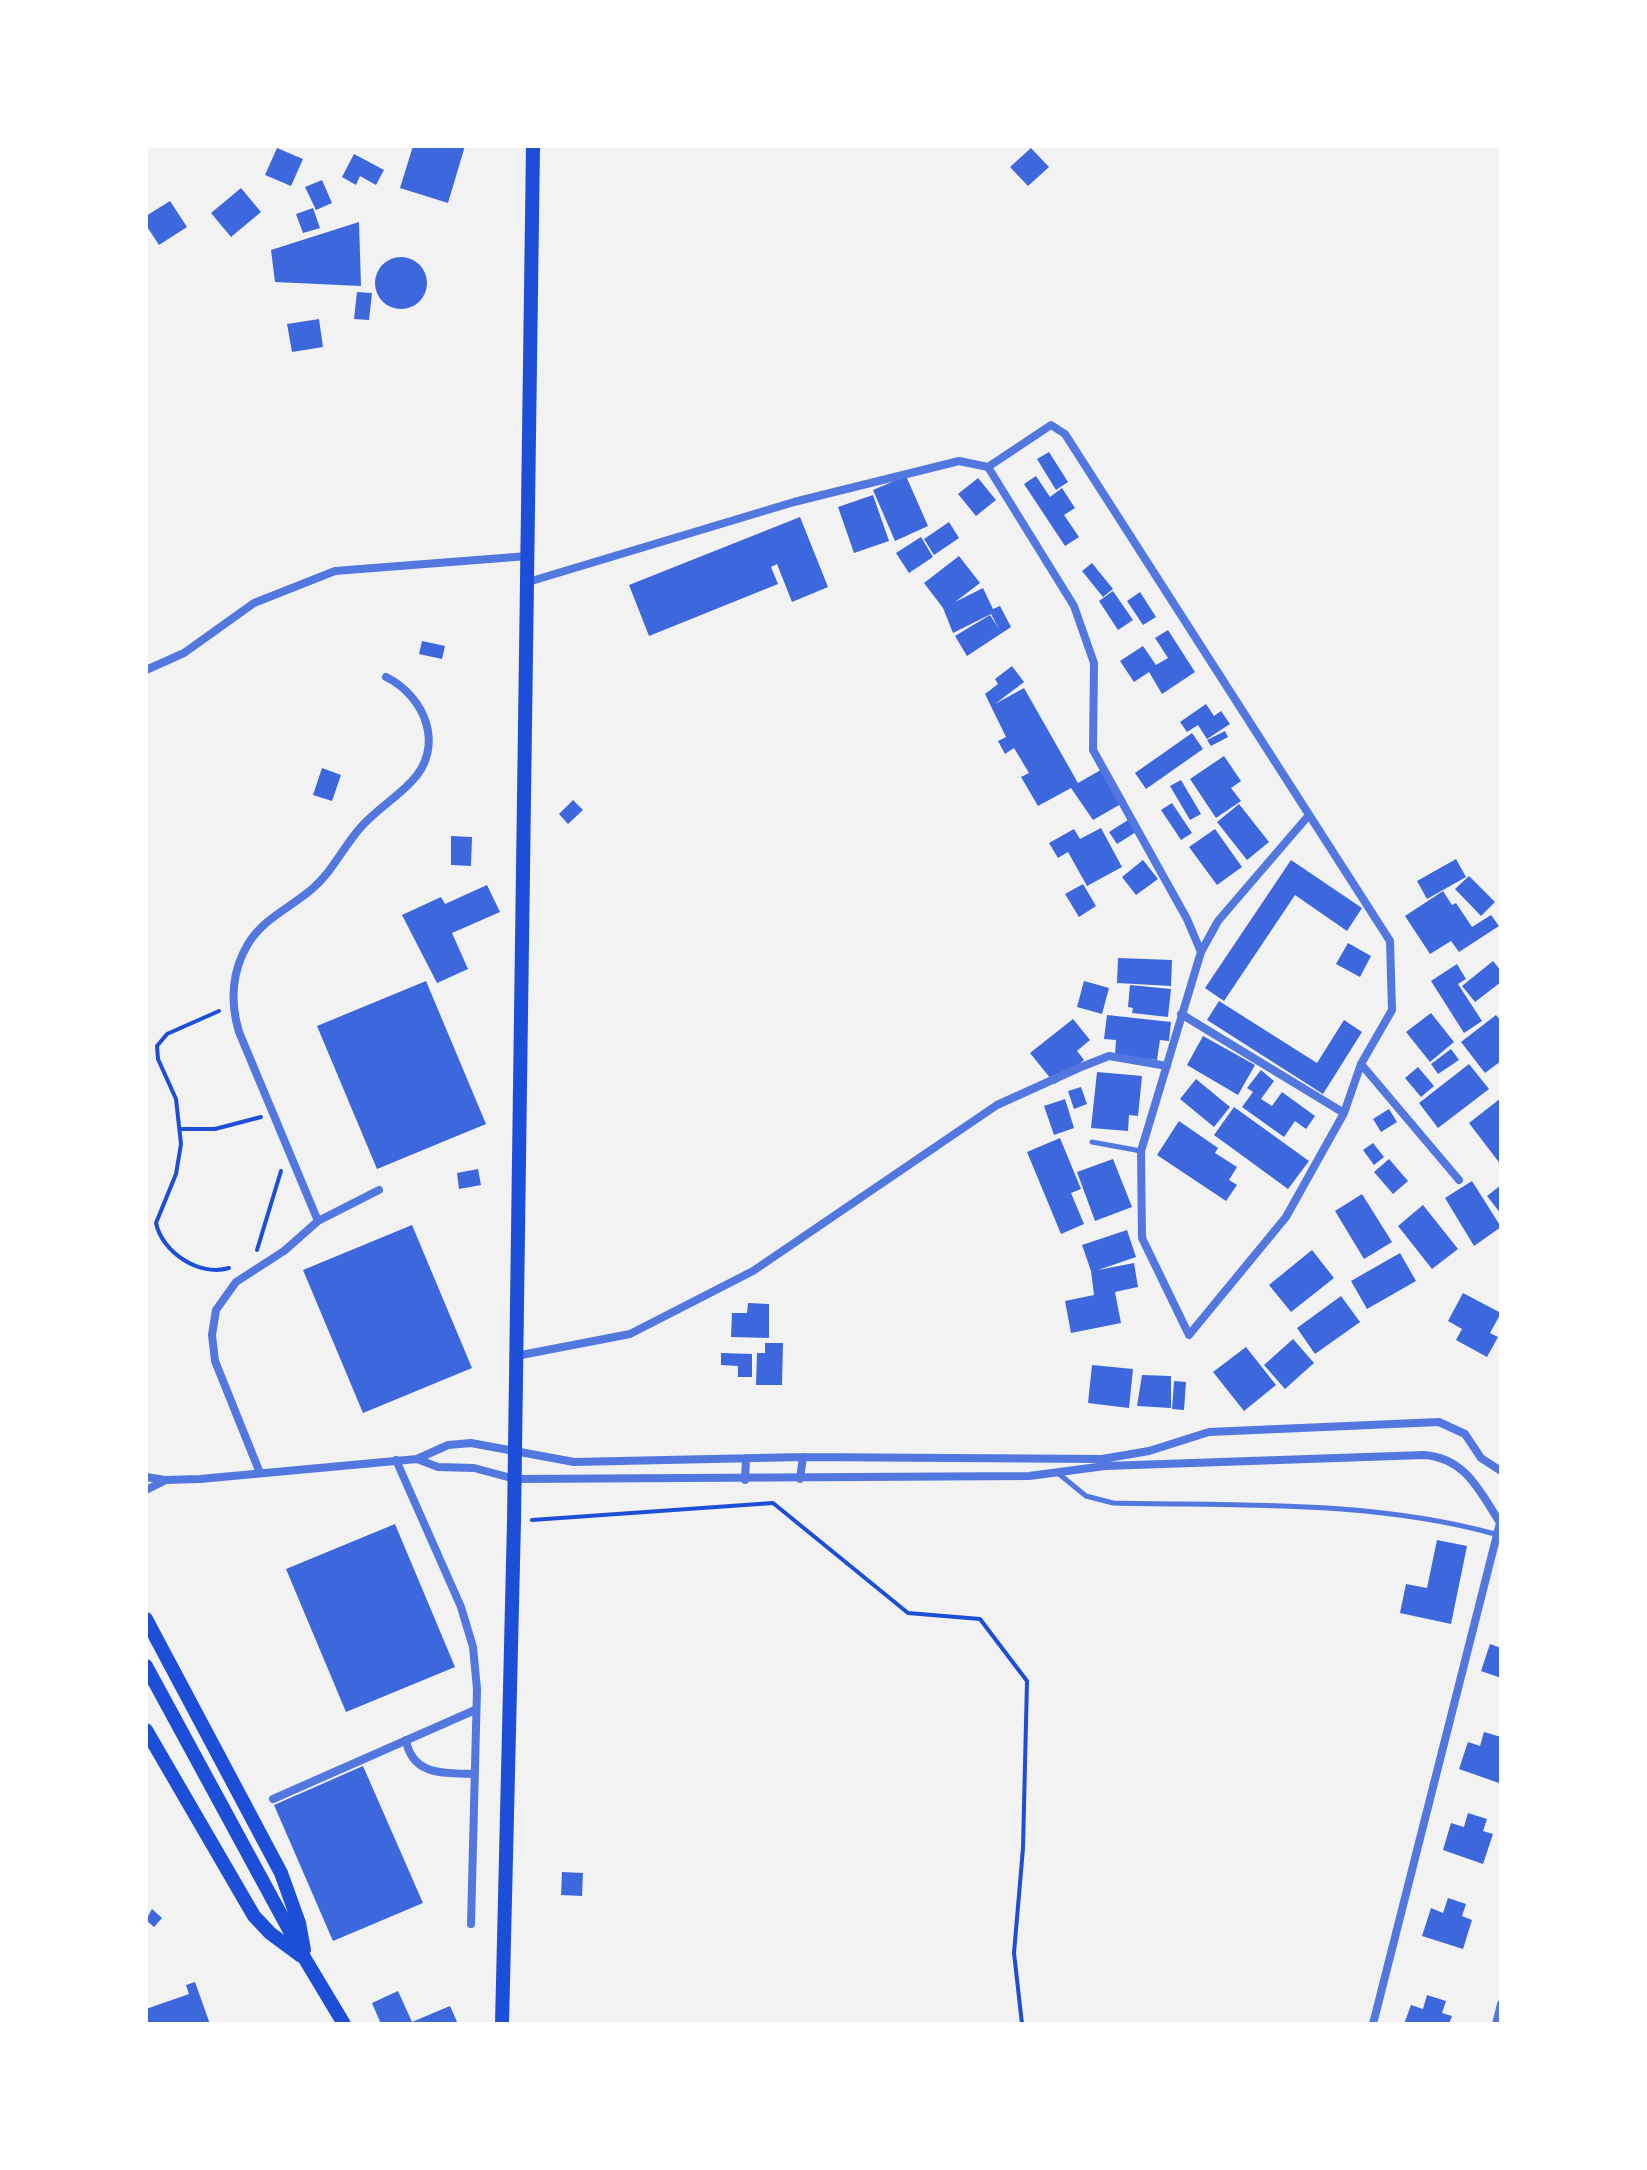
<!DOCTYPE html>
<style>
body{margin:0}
#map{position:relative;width:1647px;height:2170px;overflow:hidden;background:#f2f2f2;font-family:"Exo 2",sans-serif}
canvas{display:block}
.frame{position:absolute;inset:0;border:148px solid #fff;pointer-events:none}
</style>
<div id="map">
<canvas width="1647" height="2170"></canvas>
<div class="frame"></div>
</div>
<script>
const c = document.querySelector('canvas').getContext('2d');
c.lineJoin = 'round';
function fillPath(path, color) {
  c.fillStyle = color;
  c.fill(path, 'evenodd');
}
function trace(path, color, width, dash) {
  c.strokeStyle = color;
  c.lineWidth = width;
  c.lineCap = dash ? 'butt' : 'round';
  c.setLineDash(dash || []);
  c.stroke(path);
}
fillPath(new Path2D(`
 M 413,146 L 465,146 L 448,203 L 400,188 Z
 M 277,148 L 303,159 L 291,186 L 265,175 Z
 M 1031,148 L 1049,167 L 1028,186 L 1010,167 Z
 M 354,154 L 384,170 L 376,185 L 360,176 L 356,185 L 342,177 Z
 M 322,180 L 332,203 L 316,210 L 305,187 Z
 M 241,188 L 261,212 L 231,237 L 211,213 Z
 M 170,201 L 187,227 L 159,245 L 146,225 L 146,216 Z
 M 313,208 L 320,228 L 303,233 L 296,214 Z
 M 359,222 L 361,286 L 275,282 L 271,250 Z
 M375 283a26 26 0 1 1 52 0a26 26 0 1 1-52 0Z
 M 357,292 L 372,293 L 369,320 L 354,319 Z
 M 319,319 L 323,347 L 292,352 L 287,324 Z
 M 1049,452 L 1068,482 L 1056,490 L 1037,459 Z
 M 906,476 L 928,526 L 895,541 L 873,490 Z
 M 1036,476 L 1050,497 L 1062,488 L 1075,508 L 1064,515 L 1079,537 L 1065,546 L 1024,484 Z
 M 978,478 L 996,500 L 976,516 L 958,494 Z
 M 873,495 L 889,541 L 854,553 L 838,507 Z
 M 800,517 L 828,587 L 792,602 L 777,564 L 771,567 L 778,584 L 649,636 L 629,585 Z
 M 949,522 L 959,538 L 934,555 L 924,539 Z
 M 921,537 L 933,557 L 909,573 L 896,553 Z
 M 959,556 L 980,583 L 955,602 L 983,588 L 993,609 L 1000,606 L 1011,627 L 967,656 L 955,636 L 990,615 L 999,629 L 991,614 L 953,633 L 943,608 L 924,583 Z
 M 1092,563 L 1113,589 L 1103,597 L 1082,571 Z
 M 1113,591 L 1133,620 L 1118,630 L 1099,601 Z
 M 1140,592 L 1156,617 L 1143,625 L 1127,601 Z
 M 1168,630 L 1195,672 L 1162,694 L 1149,672 L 1134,682 L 1120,661 L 1143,646 L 1156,665 L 1168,658 L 1155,638 Z
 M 422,641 L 445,646 L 442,659 L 419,654 Z
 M 1012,666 L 1024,682 L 995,704 L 1024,688 L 1078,783 L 1106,767 L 1126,801 L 1093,820 L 1071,788 L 1038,806 L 1021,777 L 1029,773 L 1014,748 L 1005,754 L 998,741 L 1006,737 L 985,694 L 998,684 L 995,679 Z
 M 1206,704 L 1214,716 L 1221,711 L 1230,724 L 1207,739 L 1198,725 L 1187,732 L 1180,722 Z
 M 1225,731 L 1228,737 L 1211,746 L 1207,740 Z
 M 1192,733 L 1203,749 L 1146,789 L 1135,773 Z
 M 1224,756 L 1241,781 L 1231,788 L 1241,801 L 1216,818 L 1190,779 Z
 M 322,768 L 341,775 L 332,801 L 313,795 Z
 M 1181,780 L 1201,814 L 1190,820 L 1170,786 Z
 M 573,800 L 583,810 L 568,824 L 559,814 Z
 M 1172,803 L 1192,833 L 1181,840 L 1161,810 Z
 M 1239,804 L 1269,842 L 1247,860 L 1217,822 Z
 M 1128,820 L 1136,832 L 1117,844 L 1109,832 Z
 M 1101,828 L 1122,867 L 1087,886 L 1068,852 L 1058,858 L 1049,843 L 1074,829 L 1080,839 Z
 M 1215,829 L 1242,867 L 1217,885 L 1189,847 Z
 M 451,836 L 472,837 L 471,866 L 451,865 Z
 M 1456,859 L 1466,877 L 1427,899 L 1417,881 Z
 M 1143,860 L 1158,879 L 1136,895 L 1122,877 Z
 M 1291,860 L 1362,908 L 1347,931 L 1295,895 L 1224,1001 L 1205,988 Z
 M 1469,876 L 1495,902 L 1481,916 L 1455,889 Z
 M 1083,884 L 1096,906 L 1079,917 L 1065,894 Z
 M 487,885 L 500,912 L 452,933 L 468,969 L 437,983 L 402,915 L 441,897 L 445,904 Z
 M 1443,891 L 1452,905 L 1456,903 L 1472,927 L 1491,915 L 1499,926 L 1459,952 L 1451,941 L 1430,954 L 1405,916 Z
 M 1348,943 L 1371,956 L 1360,977 L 1336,964 Z
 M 1118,958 L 1172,960 L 1171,986 L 1117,983 Z
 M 1493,961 L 1501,971 L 1501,982 L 1475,1002 L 1462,986 Z
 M 1457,964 L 1466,979 L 1458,984 L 1482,1021 L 1464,1033 L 1431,981 Z
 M 426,981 L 486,1124 L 377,1169 L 317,1026 Z
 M 1084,981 L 1109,988 L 1102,1014 L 1077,1007 Z
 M 1130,985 L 1171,989 L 1168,1017 L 1132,1013 L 1133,1008 L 1128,1007 Z
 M 1219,1001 L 1317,1063 L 1344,1020 L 1362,1032 L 1323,1094 L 1207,1020 Z
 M 1431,1013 L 1454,1042 L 1430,1062 L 1406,1032 Z
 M 1107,1015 L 1171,1022 L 1169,1041 L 1160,1040 L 1157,1060 L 1115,1055 L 1116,1040 L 1104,1039 Z
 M 1496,1015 L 1501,1021 L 1501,1061 L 1485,1073 L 1461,1042 Z
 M 1073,1019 L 1090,1040 L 1077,1051 L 1084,1060 L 1055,1084 L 1030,1053 Z
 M 1203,1036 L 1255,1065 L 1238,1095 L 1187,1065 Z
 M 1451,1049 L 1459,1060 L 1438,1074 L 1431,1064 Z
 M 1469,1064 L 1489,1089 L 1438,1128 L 1419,1103 Z
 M 1418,1067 L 1434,1086 L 1421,1097 L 1405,1078 Z
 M 1261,1070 L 1274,1081 L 1261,1099 L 1272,1106 L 1282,1092 L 1315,1116 L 1306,1129 L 1295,1121 L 1284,1137 L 1242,1107 L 1253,1092 L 1247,1088 Z
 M 1097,1072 L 1142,1076 L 1138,1116 L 1129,1115 L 1128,1131 L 1091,1128 Z
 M 1196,1079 L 1230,1107 L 1214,1127 L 1180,1099 Z
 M 1081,1087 L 1087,1104 L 1074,1109 L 1068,1091 Z
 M 1501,1098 L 1501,1165 L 1469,1123 Z
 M 1065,1099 L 1074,1128 L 1054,1135 L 1044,1106 Z
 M 1234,1107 L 1309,1161 L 1288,1189 L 1214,1135 Z
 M 1389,1109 L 1397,1122 L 1381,1132 L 1373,1119 Z
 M 1179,1121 L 1218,1148 L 1215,1153 L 1237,1167 L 1229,1180 L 1237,1185 L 1226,1201 L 1157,1155 Z
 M 1060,1138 L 1081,1189 L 1071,1193 L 1084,1224 L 1061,1234 L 1027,1152 Z
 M 1373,1143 L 1384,1157 L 1374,1165 L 1363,1150 Z
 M 1113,1159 L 1132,1207 L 1095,1221 L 1077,1172 Z
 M 1389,1159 L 1408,1181 L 1393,1194 L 1374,1172 Z
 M 478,1169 L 481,1185 L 459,1189 L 457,1173 Z
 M 1472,1181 L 1501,1227 L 1474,1246 L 1445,1198 Z
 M 1501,1185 L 1501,1214 L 1487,1196 Z
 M 1362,1194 L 1392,1242 L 1364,1259 L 1335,1211 Z
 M 1423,1205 L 1458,1249 L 1432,1269 L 1398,1226 Z
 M 412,1225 L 472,1368 L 363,1413 L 303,1270 Z
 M 1127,1230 L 1136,1257 L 1098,1270 L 1134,1263 L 1138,1287 L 1115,1292 L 1121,1323 L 1071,1333 L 1065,1301 L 1094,1295 L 1091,1271 L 1082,1245 Z
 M 1312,1250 L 1334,1278 L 1291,1312 L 1269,1285 Z
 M 1400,1253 L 1416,1281 L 1367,1309 L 1351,1281 Z
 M 1463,1293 L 1501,1313 L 1490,1333 L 1498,1337 L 1487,1357 L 1456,1340 L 1462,1329 L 1448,1321 Z
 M 1341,1296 L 1360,1322 L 1315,1354 L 1297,1328 Z
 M 748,1303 L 769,1304 L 769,1338 L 731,1337 L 732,1313 L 747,1313 Z
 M 1293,1339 L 1314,1363 L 1285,1389 L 1264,1365 Z
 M 765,1343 L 783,1343 L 782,1385 L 756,1385 L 757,1353 L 765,1353 Z
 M 1246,1347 L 1276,1385 L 1244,1411 L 1213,1372 Z
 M 721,1353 L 752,1354 L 752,1377 L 738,1377 L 738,1366 L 721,1365 Z
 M 1092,1365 L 1133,1369 L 1129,1408 L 1088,1403 Z
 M 1142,1375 L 1171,1376 L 1171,1408 L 1137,1406 Z
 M 1174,1381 L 1186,1382 L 1184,1410 L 1172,1409 Z
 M 395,1524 L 455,1667 L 346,1712 L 286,1569 Z
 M 1437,1540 L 1467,1546 L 1451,1624 L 1400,1613 L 1406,1584 L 1427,1588 Z
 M 1490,1644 L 1501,1648 L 1501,1678 L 1481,1671 Z
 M 1484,1732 L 1501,1737 L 1499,1783 L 1459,1769 L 1468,1742 L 1480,1746 Z
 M 363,1766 L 423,1903 L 333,1941 L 274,1805 Z
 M 1468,1813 L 1487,1819 L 1483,1831 L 1493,1834 L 1483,1864 L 1443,1850 L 1451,1823 L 1464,1827 Z
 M 562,1872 L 583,1873 L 582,1896 L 561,1895 Z
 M 1448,1898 L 1466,1904 L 1462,1916 L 1472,1920 L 1463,1949 L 1422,1936 L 1431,1908 L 1443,1913 Z
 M 152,1909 L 162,1918 L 154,1927 L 146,1920 Z
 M 195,1982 L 210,2024 L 146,2024 L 146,2009 L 189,1994 L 186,1985 Z
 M 398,1991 L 412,2022 L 450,2006 L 458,2024 L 381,2024 L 372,2003 Z
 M 1427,1995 L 1446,2001 L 1442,2013 L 1452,2016 L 1449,2024 L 1404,2024 L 1411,2005 L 1423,2009 Z`), '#3d67dc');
trace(new Path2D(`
 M 219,1011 L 167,1034 L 157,1046 L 158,1059 L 176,1099 L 181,1144 L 176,1174 L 156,1223 C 162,1252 199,1277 229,1268
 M 181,1129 L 215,1129 L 261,1117
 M 257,1250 L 281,1171
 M 532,1520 L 773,1503 L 908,1613 L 980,1619 L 1027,1681 L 1023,1848 L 1014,1953 L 1022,2024`), '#1d4ed8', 4);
trace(new Path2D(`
 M 1092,1142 L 1141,1151
 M 1059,1474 L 1086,1496 L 1113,1503 C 1242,1506 1371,1500 1495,1534`), '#5277de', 5);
trace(new Path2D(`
 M 988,467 L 1074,606 L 1094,663 L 1093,750 L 1187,919 L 1201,952
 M 528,582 L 794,502 L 959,461 L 988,467 L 1051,425 L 1065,434 L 1390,941 L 1392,1010 L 1361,1064 L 1344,1113 L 1286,1217 L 1189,1335 L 1142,1238 L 1141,1151 L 1201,952 L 1218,921 L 1309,815
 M 146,670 L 184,653 L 254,603 L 335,571 L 528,556
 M 1181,1014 L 1344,1113
 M 1361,1064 L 1459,1180
 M 318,1221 L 239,1032 C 230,1002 232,971 248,944 C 264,918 290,908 312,889 C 333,871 343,847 361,827 C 376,810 396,798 411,782 C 446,747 425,696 386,677
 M 516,1356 L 630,1334 L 753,1271 L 997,1105 L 1081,1067 L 1109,1056 L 1167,1066
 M 417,1459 L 448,1445 L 471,1443 L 574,1462 L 803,1457 L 1102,1459 L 1149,1451 L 1209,1432 L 1439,1422 L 1465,1434 L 1481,1458 L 1501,1471
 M 396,1460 L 461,1607 L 473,1647 L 477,1689 L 471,1924
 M 260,1473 L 215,1361 L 212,1335 L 216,1310 L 236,1282 L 284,1251 L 318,1221 L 379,1190
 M 146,1477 L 165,1480 L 200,1479 L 417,1459 L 438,1467 L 474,1468 L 515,1479 L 1029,1476 L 1105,1466 L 1424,1455 C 1465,1458 1479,1490 1499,1521
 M 800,1479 L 803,1457
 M 745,1480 L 746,1458
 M 146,1490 L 164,1481
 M 406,1740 C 412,1776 445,1773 474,1774
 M 273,1799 L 475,1710
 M 1373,2024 L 1501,1519
 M 1496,2024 L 1501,2004`), '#5277de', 8);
trace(new Path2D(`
 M 146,1619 L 281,1873 L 299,1923 L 304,1950
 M 146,1666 L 305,1959 L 344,2024
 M 146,1730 L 254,1916 L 270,1933 L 301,1956
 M 502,2024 L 514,1521 L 533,146`), '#1d4ed8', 14);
</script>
